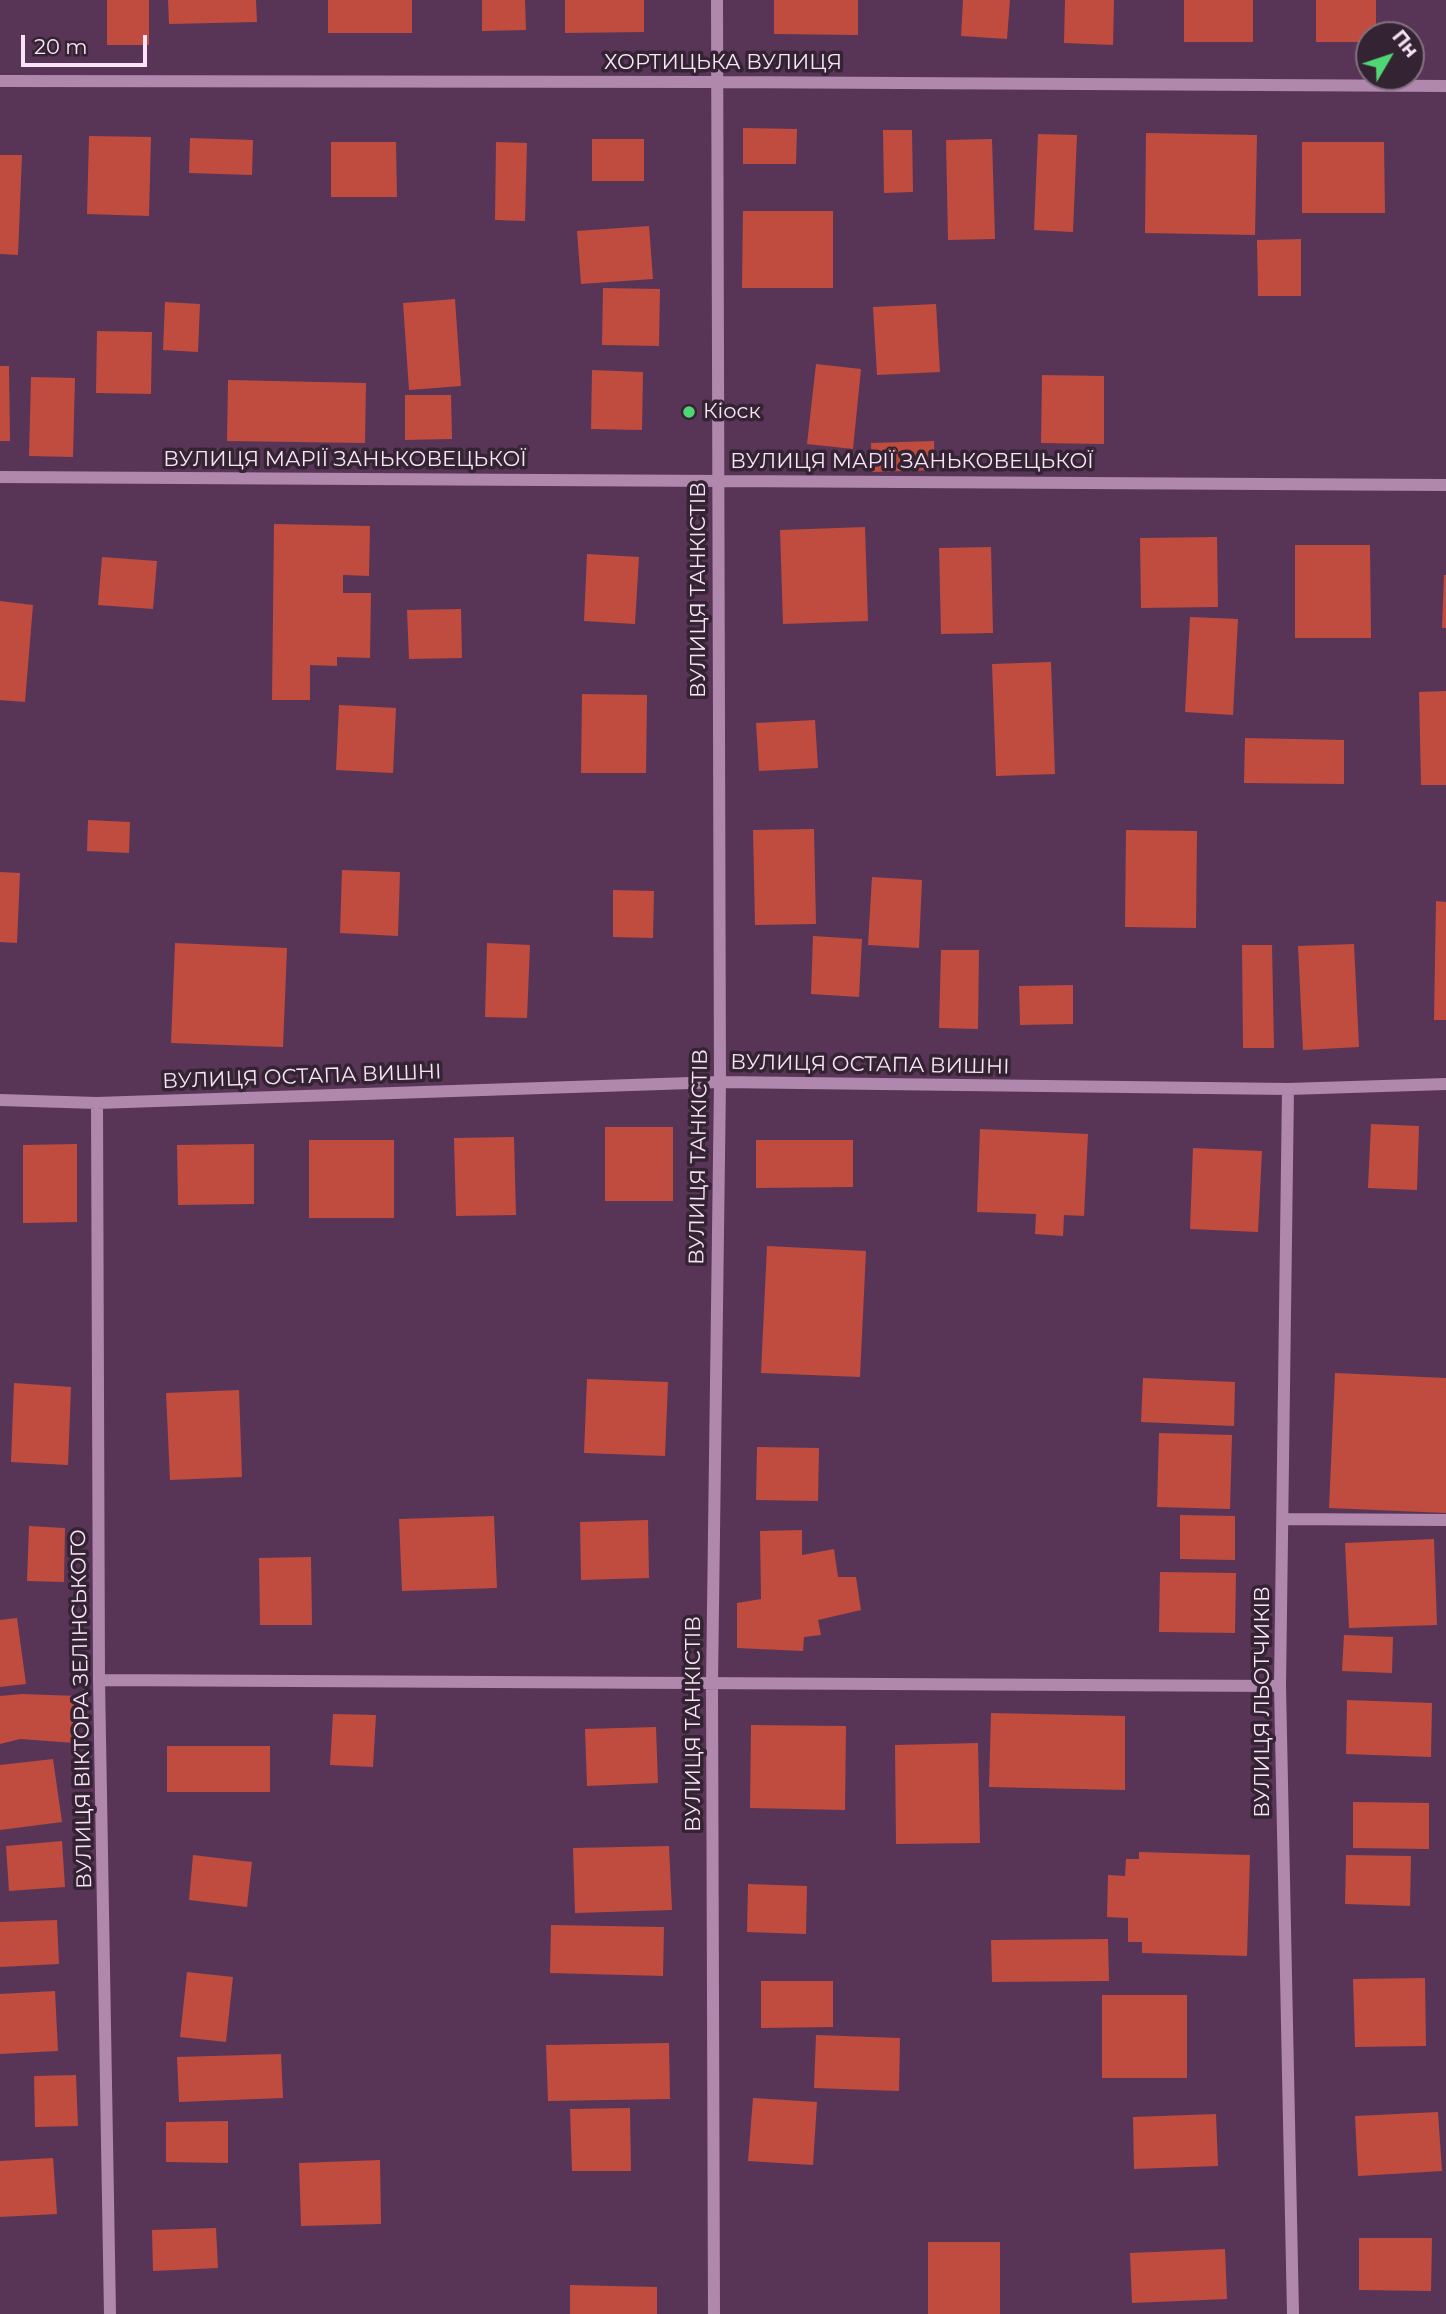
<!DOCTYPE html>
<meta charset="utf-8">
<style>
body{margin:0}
#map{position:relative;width:1446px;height:2314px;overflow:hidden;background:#583556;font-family:Montserrat,sans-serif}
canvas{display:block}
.north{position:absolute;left:1355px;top:21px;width:70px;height:70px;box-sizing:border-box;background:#342433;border:2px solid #837081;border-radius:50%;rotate:51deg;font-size:19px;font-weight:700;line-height:28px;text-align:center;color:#f9e3f7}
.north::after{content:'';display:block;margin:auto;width:24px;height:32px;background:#50d674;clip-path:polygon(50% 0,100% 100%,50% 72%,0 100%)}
.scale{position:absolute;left:21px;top:35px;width:126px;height:32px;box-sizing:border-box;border:4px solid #f9e3f7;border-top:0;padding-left:9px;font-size:21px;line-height:24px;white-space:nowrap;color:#f9e3f7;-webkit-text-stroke:5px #342433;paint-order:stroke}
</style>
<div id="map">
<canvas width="1446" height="2314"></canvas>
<div class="north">Пн</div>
<div class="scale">20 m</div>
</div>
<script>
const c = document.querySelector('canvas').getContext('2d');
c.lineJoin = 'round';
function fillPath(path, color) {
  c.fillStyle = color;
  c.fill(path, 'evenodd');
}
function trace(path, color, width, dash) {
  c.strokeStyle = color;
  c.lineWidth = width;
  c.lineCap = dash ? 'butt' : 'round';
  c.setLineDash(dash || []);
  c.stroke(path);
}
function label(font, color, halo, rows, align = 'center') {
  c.font = font + ' Montserrat,sans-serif';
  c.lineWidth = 7;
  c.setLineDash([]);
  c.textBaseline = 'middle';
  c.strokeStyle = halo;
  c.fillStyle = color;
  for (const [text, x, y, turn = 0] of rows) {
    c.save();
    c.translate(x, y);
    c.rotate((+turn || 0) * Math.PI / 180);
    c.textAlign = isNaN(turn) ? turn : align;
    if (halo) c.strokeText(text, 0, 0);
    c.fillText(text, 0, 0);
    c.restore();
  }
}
fillPath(new Path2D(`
 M 107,0 L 149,0 L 149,45 L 107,45 Z
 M 168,0 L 256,0 L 257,22 L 169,24 Z
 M 328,0 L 412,0 L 412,33 L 328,33 Z
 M 482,0 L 525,0 L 526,30 L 482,31 Z
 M 565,0 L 644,0 L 644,32 L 565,33 Z
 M 774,0 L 858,0 L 858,35 L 774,34 Z
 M 963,0 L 1010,0 L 1007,39 L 961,36 Z
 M 1065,0 L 1114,0 L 1113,45 L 1064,43 Z
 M 1184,0 L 1253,0 L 1253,42 L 1184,42 Z
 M 1316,0 L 1376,0 L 1376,35 L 1369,35 L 1369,42 L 1316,42 Z
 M 743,128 L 797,129 L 796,164 L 743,164 Z
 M 883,130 L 912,130 L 913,192 L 884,193 Z
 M 1146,133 L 1257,135 L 1255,235 L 1145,233 Z
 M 1038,134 L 1077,135 L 1073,232 L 1034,230 Z
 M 89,136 L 151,137 L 149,216 L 87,214 Z
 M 190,138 L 253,140 L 252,175 L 189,173 Z
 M 592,139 L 644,139 L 644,181 L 592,181 Z
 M 992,139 L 995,239 L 948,240 L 946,140 Z
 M 331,142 L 396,142 L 397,197 L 331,197 Z
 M 496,142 L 527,143 L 525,221 L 495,220 Z
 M 1302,142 L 1384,142 L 1385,213 L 1302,213 Z
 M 0,155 L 22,155 L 18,255 L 0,254 Z
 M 743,211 L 833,211 L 833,288 L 742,288 Z
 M 649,226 L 653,279 L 581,284 L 577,231 Z
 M 1301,239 L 1301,296 L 1258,296 L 1257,240 Z
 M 603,288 L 660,289 L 659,346 L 602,345 Z
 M 455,299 L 461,386 L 409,390 L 403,303 Z
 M 165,302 L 200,304 L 198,352 L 163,350 Z
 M 936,304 L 940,372 L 877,375 L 873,307 Z
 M 97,331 L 152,332 L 151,394 L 96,393 Z
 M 816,364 L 861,369 L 853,449 L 807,444 Z
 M 0,366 L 9,366 L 10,441 L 0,441 Z
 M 592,370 L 643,372 L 642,430 L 591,429 Z
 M 1042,375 L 1104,376 L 1104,444 L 1041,443 Z
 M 31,377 L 75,378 L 73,457 L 29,456 Z
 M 228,380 L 366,383 L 365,443 L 227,441 Z
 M 405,395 L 451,395 L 452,439 L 405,440 Z
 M 934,441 L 935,470 L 872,472 L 871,443 Z
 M 274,524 L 370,526 L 369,576 L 343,575 L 343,593 L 371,593 L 370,658 L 337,657 L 337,666 L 310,665 L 310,700 L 272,700 Z
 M 865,527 L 868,621 L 783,624 L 780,530 Z
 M 1217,537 L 1218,607 L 1141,608 L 1140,538 Z
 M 1295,545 L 1370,545 L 1371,638 L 1295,638 Z
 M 991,547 L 993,633 L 941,634 L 939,548 Z
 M 587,554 L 639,557 L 635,624 L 584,621 Z
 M 102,557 L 157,561 L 153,609 L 98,605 Z
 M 1444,575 L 1446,575 L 1446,628 L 1442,628 Z
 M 0,601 L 33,605 L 25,702 L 0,700 Z
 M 461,609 L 462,658 L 409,659 L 407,610 Z
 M 1190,617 L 1238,619 L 1233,715 L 1185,712 Z
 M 1051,662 L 1055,774 L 996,776 L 992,664 Z
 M 1446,691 L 1446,785 L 1421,785 L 1419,692 Z
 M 582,694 L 647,695 L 646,773 L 581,773 Z
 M 339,705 L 396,708 L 393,773 L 336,770 Z
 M 815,720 L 818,768 L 759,771 L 756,723 Z
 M 1245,738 L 1344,740 L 1344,784 L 1244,783 Z
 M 88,820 L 130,822 L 129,853 L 87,851 Z
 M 814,829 L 816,924 L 755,925 L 753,830 Z
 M 1126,830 L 1197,831 L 1196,928 L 1125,927 Z
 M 342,870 L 400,872 L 398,936 L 340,933 Z
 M 0,872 L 20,873 L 17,943 L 0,942 Z
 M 872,877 L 922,880 L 919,948 L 868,945 Z
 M 613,890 L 654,891 L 653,938 L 613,937 Z
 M 1436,901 L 1446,902 L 1446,1020 L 1434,1020 Z
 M 813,936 L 862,939 L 859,997 L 811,994 Z
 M 175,943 L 287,948 L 283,1047 L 171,1043 Z
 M 487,943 L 530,945 L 527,1018 L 485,1017 Z
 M 1354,944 L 1359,1047 L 1303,1050 L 1298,946 Z
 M 1242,945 L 1272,945 L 1274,1048 L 1243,1048 Z
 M 941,950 L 979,950 L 978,1029 L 939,1028 Z
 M 1073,985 L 1073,1024 L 1020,1025 L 1019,986 Z
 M 1371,1124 L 1419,1126 L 1417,1190 L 1368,1188 Z
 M 605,1127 L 673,1127 L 673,1201 L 605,1201 Z
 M 980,1129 L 1088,1134 L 1084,1216 L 1064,1215 L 1063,1236 L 1035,1234 L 1036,1214 L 977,1212 Z
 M 514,1137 L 516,1215 L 456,1216 L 454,1138 Z
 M 309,1140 L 394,1140 L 394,1218 L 309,1218 Z
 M 756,1140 L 853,1140 L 853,1187 L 756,1188 Z
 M 77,1144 L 77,1222 L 23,1223 L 23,1145 Z
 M 254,1144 L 254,1204 L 178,1205 L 177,1145 Z
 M 1193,1148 L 1262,1151 L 1258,1232 L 1190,1229 Z
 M 767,1246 L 866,1251 L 860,1377 L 761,1373 Z
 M 1335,1373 L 1446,1378 L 1446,1513 L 1329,1508 Z
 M 1143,1378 L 1235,1382 L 1234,1426 L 1141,1422 Z
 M 587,1379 L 668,1382 L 665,1456 L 584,1453 Z
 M 14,1383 L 71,1387 L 68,1465 L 11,1462 Z
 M 239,1390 L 242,1477 L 170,1480 L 166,1393 Z
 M 1159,1433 L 1232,1435 L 1230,1509 L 1157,1507 Z
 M 757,1447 L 819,1448 L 818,1501 L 756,1500 Z
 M 1180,1515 L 1235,1516 L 1235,1560 L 1180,1559 Z
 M 494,1516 L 497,1588 L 402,1591 L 399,1519 Z
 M 648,1520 L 649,1578 L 581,1580 L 580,1522 Z
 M 29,1526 L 65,1528 L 64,1582 L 27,1581 Z
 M 802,1530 L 802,1555 L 834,1549 L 838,1577 L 856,1577 L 861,1610 L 818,1620 L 821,1635 L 804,1637 L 803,1651 L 737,1648 L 737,1603 L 761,1599 L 760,1531 Z
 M 1434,1539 L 1437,1625 L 1349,1628 L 1345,1543 Z
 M 311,1557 L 312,1625 L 260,1625 L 259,1558 Z
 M 1160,1572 L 1236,1573 L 1235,1633 L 1159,1632 Z
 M 17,1618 L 26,1684 L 0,1687 L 0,1620 Z
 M 1344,1635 L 1393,1637 L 1392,1673 L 1342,1671 Z
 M 22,1694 L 77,1696 L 75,1743 L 20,1739 L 0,1744 L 0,1696 Z
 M 1347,1700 L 1432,1703 L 1431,1757 L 1346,1754 Z
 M 991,1713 L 1125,1716 L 1125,1790 L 989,1787 Z
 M 333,1714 L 376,1715 L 373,1767 L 330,1765 Z
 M 751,1725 L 846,1726 L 845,1810 L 750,1808 Z
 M 656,1727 L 658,1783 L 587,1786 L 585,1729 Z
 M 978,1743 L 980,1843 L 896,1844 L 895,1745 Z
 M 167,1746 L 270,1746 L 270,1792 L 167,1792 Z
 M 53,1759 L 62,1822 L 0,1830 L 0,1765 Z
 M 1353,1802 L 1429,1803 L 1429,1849 L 1353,1848 Z
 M 62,1841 L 65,1887 L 9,1891 L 6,1846 Z
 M 669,1846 L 672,1910 L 575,1913 L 573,1848 Z
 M 1139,1852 L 1250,1855 L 1247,1956 L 1142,1953 L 1142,1942 L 1128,1942 L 1128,1918 L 1107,1917 L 1108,1875 L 1125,1876 L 1126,1859 L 1139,1859 Z
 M 193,1855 L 252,1862 L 247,1907 L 189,1900 Z
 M 1346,1855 L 1411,1856 L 1410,1906 L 1345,1904 Z
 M 748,1884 L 807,1886 L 806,1934 L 747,1932 Z
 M 57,1920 L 59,1964 L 0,1967 L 0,1922 Z
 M 551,1925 L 664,1927 L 663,1976 L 550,1973 Z
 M 1108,1939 L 1109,1981 L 992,1982 L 991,1940 Z
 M 187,1972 L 233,1977 L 226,2042 L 180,2037 Z
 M 1425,1978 L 1426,2046 L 1355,2047 L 1353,1979 Z
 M 761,1981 L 833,1981 L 833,2027 L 761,2028 Z
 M 55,1991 L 58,2051 L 0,2054 L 0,1994 Z
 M 1102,1995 L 1187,1995 L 1187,2078 L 1102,2078 Z
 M 816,2035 L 900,2038 L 899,2091 L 814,2088 Z
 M 669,2043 L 670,2099 L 548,2101 L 546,2045 Z
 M 281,2054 L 283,2098 L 179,2102 L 177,2057 Z
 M 76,2075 L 78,2126 L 35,2127 L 34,2076 Z
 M 753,2098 L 817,2102 L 813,2165 L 748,2161 Z
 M 630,2108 L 631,2171 L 572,2171 L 570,2109 Z
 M 1438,2112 L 1442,2171 L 1358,2176 L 1355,2116 Z
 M 1216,2114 L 1218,2166 L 1134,2169 L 1133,2117 Z
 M 228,2121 L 228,2163 L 166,2162 L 166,2122 Z
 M 53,2158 L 57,2214 L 0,2217 L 0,2161 Z
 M 380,2160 L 381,2224 L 301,2226 L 299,2163 Z
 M 216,2228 L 218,2268 L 153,2271 L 152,2230 Z
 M 1359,2238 L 1432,2238 L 1431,2291 L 1359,2290 Z
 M 928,2242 L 1000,2242 L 1000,2314 L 928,2314 Z
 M 1225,2249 L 1227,2299 L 1132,2303 L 1130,2253 Z
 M 570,2285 L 657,2287 L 657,2314 L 570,2314 Z`), '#bf4c3f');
trace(new Path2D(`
 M 0,81 L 718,82 L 1446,86
 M 0,477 L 1446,485
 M 1288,1089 L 1280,1686 L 1293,2314
 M 0,1100 L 97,1103 L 720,1082 L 1288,1089 L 1446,1084
 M 97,1103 L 99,1680 L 110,2314
 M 1283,1519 L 1446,1520
 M 99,1680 L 1280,1686
 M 714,2314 L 712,1683 L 720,1082 L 717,0`), '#b088ad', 12);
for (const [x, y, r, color] of [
 [689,412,7,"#50d674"]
]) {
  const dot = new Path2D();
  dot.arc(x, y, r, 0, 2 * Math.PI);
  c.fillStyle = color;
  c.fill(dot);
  trace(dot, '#342433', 2.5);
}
label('21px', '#f9e3f7', '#342433', [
 ["ХОРТИЦЬКА ВУЛИЦЯ",723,63],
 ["ВУЛИЦЯ МАРІЇ ЗАНЬКОВЕЦЬКОЇ",345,460],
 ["ВУЛИЦЯ МАРІЇ ЗАНЬКОВЕЦЬКОЇ",912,462],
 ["ВУЛИЦЯ ТАНКІСТІВ",699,590,-90],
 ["ВУЛИЦЯ ОСТАПА ВИШНІ",870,1065,1],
 ["ВУЛИЦЯ ОСТАПА ВИШНІ",302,1077,-2],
 ["ВУЛИЦЯ ТАНКІСТІВ",699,1157,-89],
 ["ВУЛИЦЯ ЛЬОТЧИКІВ",1263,1702,-90],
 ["ВУЛИЦЯ ВІКТОРА ЗЕЛІНСЬКОГО",82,1709,-91],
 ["ВУЛИЦЯ ТАНКІСТІВ",694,1724,-90]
]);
label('21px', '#f9e3f7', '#342433', [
 ["Кіоск",703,412]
], 'left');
</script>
